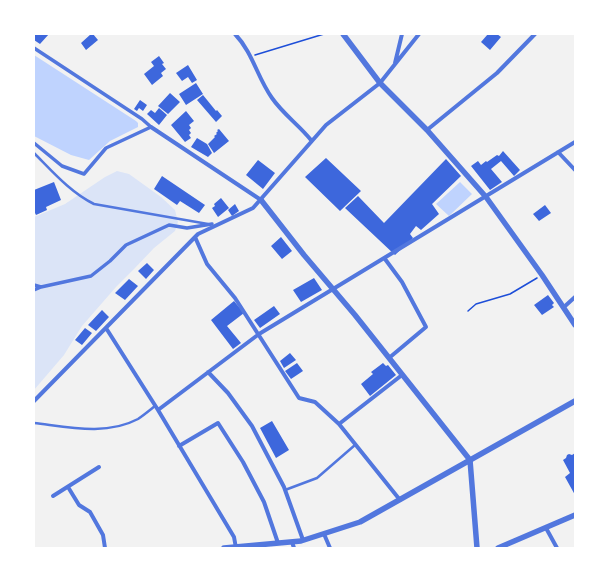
<!DOCTYPE html>
<style>
body{margin:0}
#map{position:relative;width:609px;height:582px;overflow:hidden;background:#f2f2f2;font-family:"Varela Round",sans-serif}
canvas{display:block}
.frame{position:absolute;inset:0;border:35px solid #fff;pointer-events:none}
</style>
<div id="map">
<canvas width="609" height="582"></canvas>
<div class="frame"></div>
</div>
<script>
const c = document.querySelector('canvas').getContext('2d');
c.lineJoin = 'round';
function fillPath(path, color) {
  c.fillStyle = color;
  c.fill(path, 'evenodd');
}
function trace(path, color, width, dash) {
  c.strokeStyle = color;
  c.lineWidth = width;
  c.lineCap = dash ? 'butt' : 'round';
  c.setLineDash(dash || []);
  c.stroke(path);
}
fillPath(new Path2D(`
 M 117,171 L 129,174 L 161,197 L 175,210 L 178,222 L 175,231 L 154,248 L 134,269 L 116,287 L 82,326 L 64,355 L 34,390 L 34,217 L 65,204 L 105,177 Z`), '#dbe4f7');
fillPath(new Path2D(`
 M 34,55 L 136,121 L 138,123 L 138,127 L 110,141 L 89,160 L 71,155 L 34,136 Z
 M 460,182 L 472,194 L 449,216 L 436,204 Z`), '#bfd3fe');
fillPath(new Path2D(`
 M 34,34 L 49,34 L 40,44 L 34,40 Z
 M 91,34 L 93,34 L 98,40 L 86,50 L 81,43 Z
 M 488,34 L 497,34 L 501,37 L 490,50 L 481,42 Z
 M 159,56 L 164,63 L 162,64 L 166,69 L 161,73 L 163,76 L 152,85 L 144,74 L 154,66 L 151,62 Z
 M 188,65 L 197,80 L 192,83 L 188,77 L 182,81 L 176,73 Z
 M 196,83 L 203,94 L 186,105 L 179,94 Z
 M 170,93 L 180,102 L 168,114 L 158,106 Z
 M 203,95 L 216,111 L 217,110 L 222,116 L 216,122 L 197,100 Z
 M 140,100 L 147,105 L 143,111 L 139,108 L 137,111 L 134,109 Z
 M 159,108 L 167,115 L 159,125 L 147,114 L 151,110 L 155,113 Z
 M 186,111 L 194,121 L 189,125 L 191,128 L 189,130 L 191,133 L 189,135 L 191,138 L 185,142 L 171,125 Z
 M 219,129 L 229,141 L 214,153 L 208,144 L 215,137 L 214,136 L 217,134 L 216,133 L 218,131 L 217,130 Z
 M 197,138 L 207,144 L 212,153 L 208,157 L 191,147 Z
 M 503,151 L 520,170 L 514,176 L 501,161 L 491,169 L 502,182 L 490,190 L 471,166 L 478,161 L 481,165 L 486,161 L 487,162 L 497,155 L 499,156 Z
 M 326,158 L 361,191 L 340,211 L 305,177 Z
 M 446,159 L 461,176 L 432,204 L 439,214 L 421,230 L 416,226 L 410,234 L 413,238 L 395,255 L 345,208 L 358,196 L 384,223 Z
 M 258,160 L 275,173 L 263,189 L 246,175 Z
 M 162,176 L 205,205 L 199,213 L 180,201 L 177,205 L 154,189 Z
 M 54,182 L 61,200 L 46,207 L 47,210 L 36,215 L 35,213 L 34,213 L 34,190 Z
 M 221,198 L 229,208 L 218,217 L 212,208 L 215,206 L 214,204 Z
 M 235,204 L 239,211 L 232,216 L 228,210 Z
 M 545,205 L 551,213 L 539,221 L 533,214 Z
 M 281,237 L 292,251 L 282,259 L 271,246 Z
 M 147,263 L 154,270 L 146,279 L 138,271 Z
 M 314,278 L 322,290 L 301,302 L 293,290 Z
 M 129,279 L 138,286 L 125,300 L 115,293 Z
 M 548,295 L 554,303 L 552,305 L 554,307 L 542,315 L 534,305 Z
 M 234,301 L 244,313 L 227,326 L 241,343 L 233,349 L 211,320 Z
 M 274,306 L 280,314 L 260,328 L 254,320 Z
 M 102,310 L 109,317 L 96,331 L 88,325 Z
 M 85,328 L 92,333 L 82,345 L 75,340 Z
 M 290,353 L 296,360 L 284,368 L 280,361 Z
 M 297,363 L 303,371 L 291,379 L 285,371 Z
 M 383,363 L 386,366 L 388,365 L 396,375 L 370,396 L 361,384 L 373,374 L 371,372 Z
 M 272,421 L 289,450 L 276,458 L 260,428 Z
 M 575,453 L 575,495 L 565,477 L 570,473 L 563,460 L 566,458 L 567,455 L 569,454 L 572,455 Z`), '#3d67dc');
trace(new Path2D(`
 M 255,55 L 324,34
 M 468,311 L 476,304 L 510,294 L 537,278`), '#1d4ed8', 1.5);
trace(new Path2D(`
 M 34,153 C 52,171 71,193 94,204 L 208,224
 M 34,423 C 68,427 106,436 138,419 C 144,415 150,410 155,406
 M 285,490 L 317,478 L 355,445`), '#5277de', 2.5);
trace(new Path2D(`
 M 34,48 L 142,119 L 151,127 L 106,148 L 84,174 L 62,166 L 34,143
 M 34,285 L 41,287
 M 34,290 L 41,287 L 91,276 L 110,261 L 126,245 L 169,225 L 187,228 L 212,224`), '#5277de', 3.5);
trace(new Path2D(`
 M 235,34 C 253,53 257,77 272,98 C 283,114 299,125 311,140
 M 395,63 L 402,34
 M 151,127 L 261,200
 M 427,130 L 497,73 L 535,34
 M 558,152 L 575,170
 M 195,237 L 207,264 L 235,298 L 299,398 L 315,402 L 339,424
 M 385,259 L 402,282 L 426,327 L 389,358
 M 564,307 L 575,297
 M 106,328 L 158,410 L 234,537 L 236,548
 M 208,372 L 228,393 L 252,426 L 284,487 L 303,540
 M 34,401 L 198,234 L 253,208 L 326,125 L 380,83 L 419,34
 M 158,410 L 259,334 L 575,142
 M 179,446 L 218,423 L 243,462 L 264,502 L 278,543
 M 68,487 L 79,505 L 90,512 L 103,535 L 105,548
 M 53,496 L 99,467
 M 400,500 L 339,424 L 402,375
 M 546,528 L 557,548
 M 324,534 L 330,548
 M 292,542 L 294,548`), '#5277de', 4);
trace(new Path2D(`
 M 343,34 L 380,83 L 427,130 L 486,197 L 542,275 L 575,325
 M 261,200 L 304,255 L 355,315 L 470,460 L 477,548
 M 224,548 L 301,541 L 360,522 L 575,401
 M 498,548 L 575,515`), '#5277de', 5.5);
</script>
